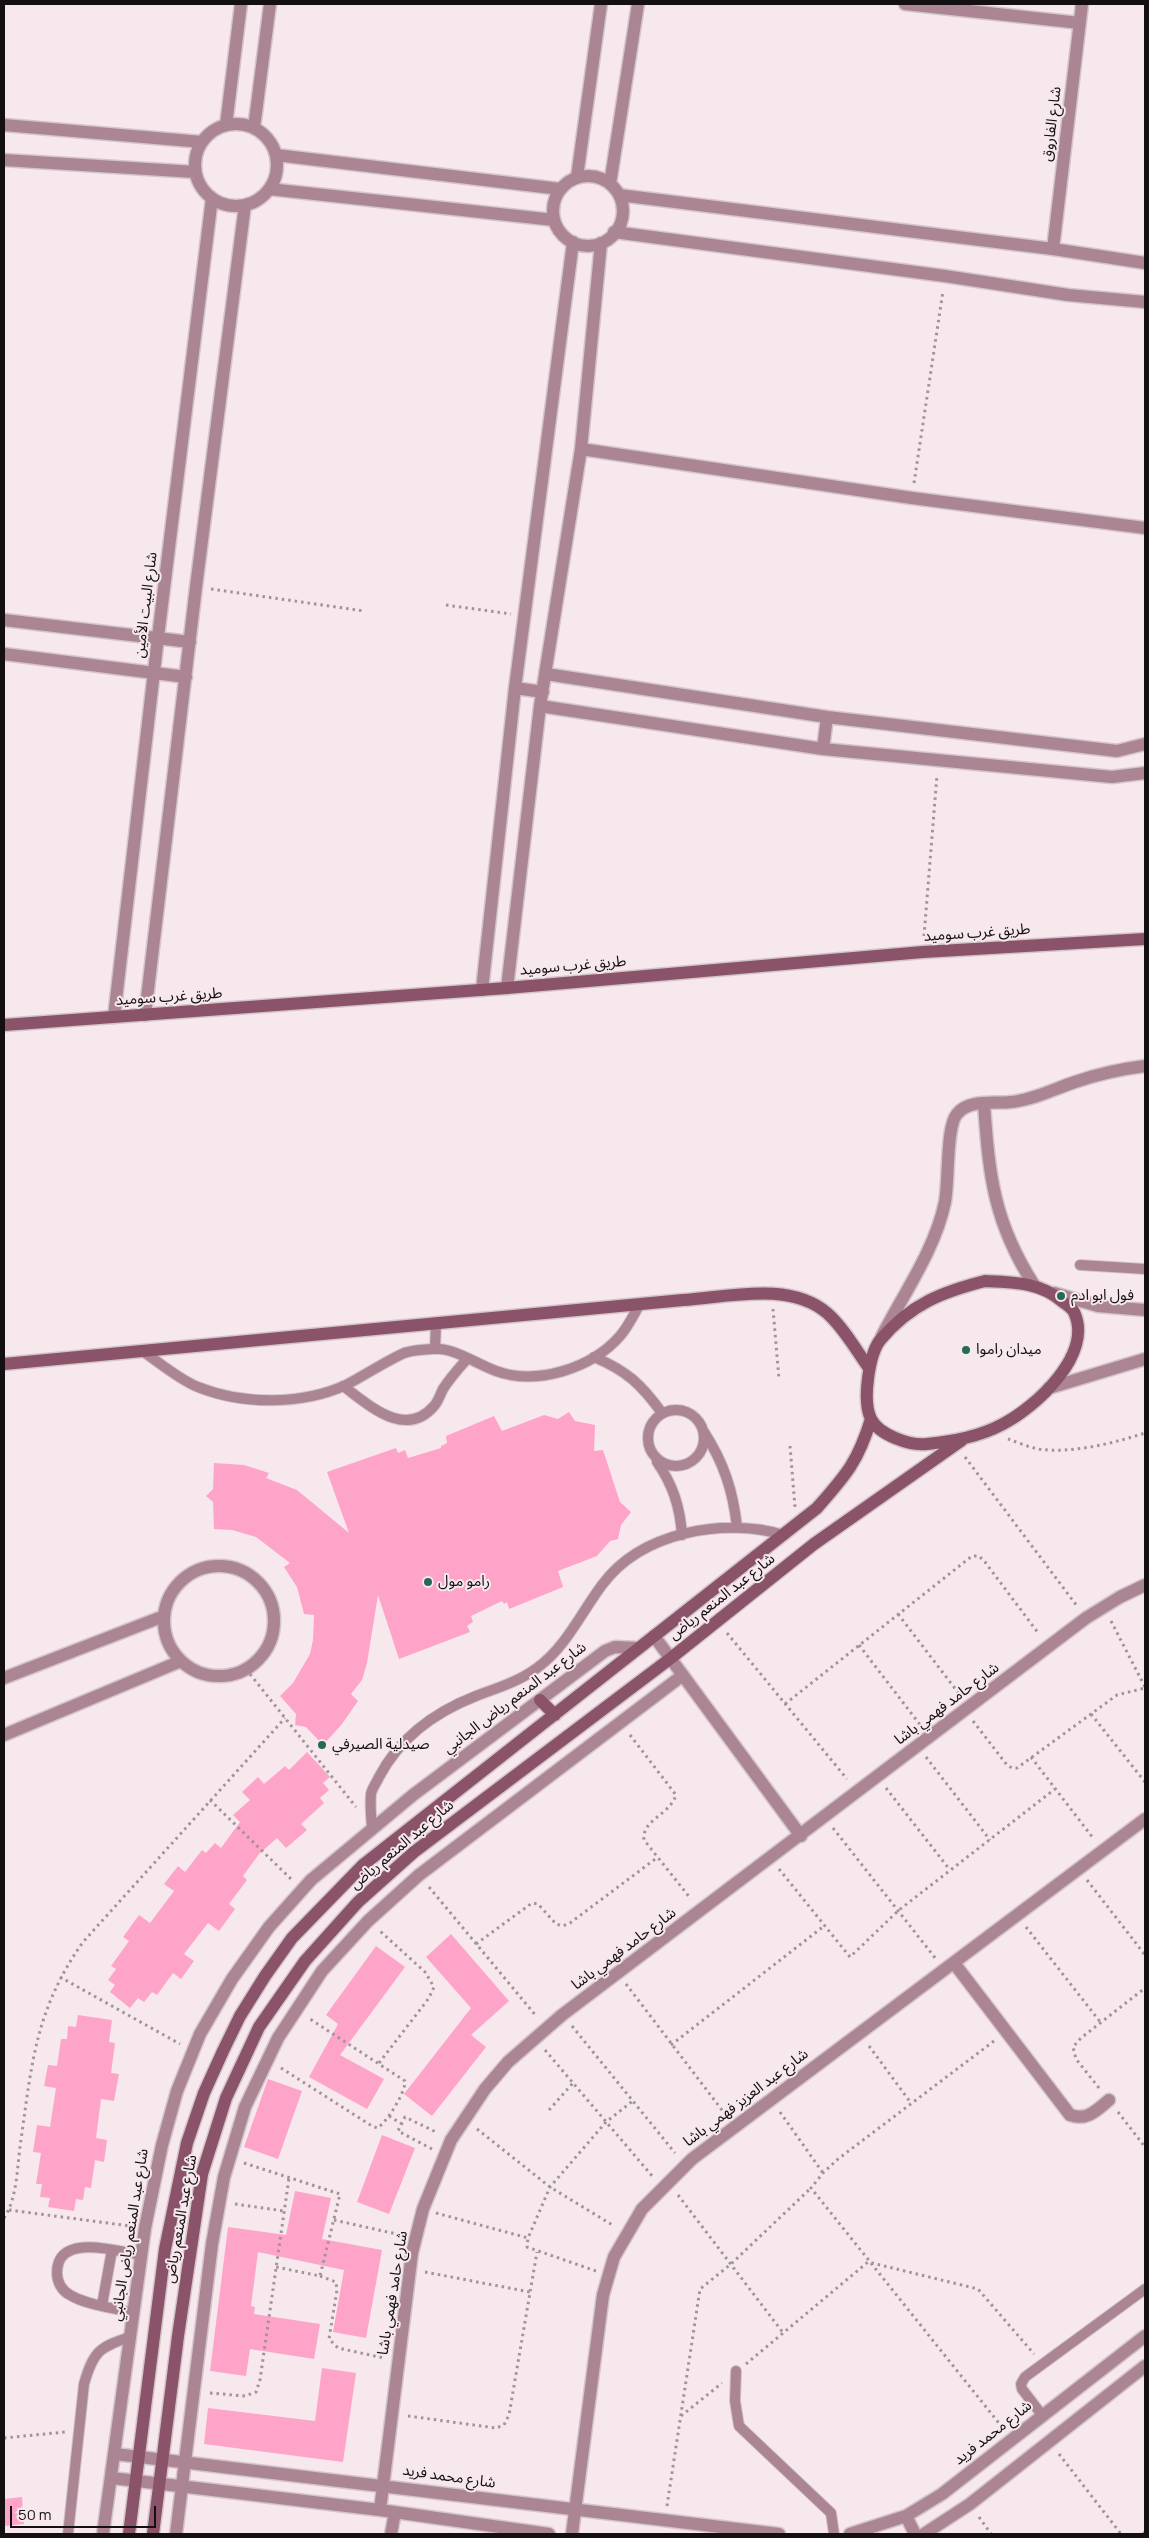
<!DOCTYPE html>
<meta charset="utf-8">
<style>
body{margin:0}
#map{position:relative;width:1149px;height:2538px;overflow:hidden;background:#f7e8ed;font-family:Manrope,sans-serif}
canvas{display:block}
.frame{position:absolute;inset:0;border:5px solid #140f11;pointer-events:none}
.scale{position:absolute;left:10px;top:2506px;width:146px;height:22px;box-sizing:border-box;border:2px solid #140f11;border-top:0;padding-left:6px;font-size:15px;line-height:18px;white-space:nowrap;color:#140f11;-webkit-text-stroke:4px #f7e8ed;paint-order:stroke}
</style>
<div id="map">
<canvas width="1149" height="2538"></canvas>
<div class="frame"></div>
<div class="scale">50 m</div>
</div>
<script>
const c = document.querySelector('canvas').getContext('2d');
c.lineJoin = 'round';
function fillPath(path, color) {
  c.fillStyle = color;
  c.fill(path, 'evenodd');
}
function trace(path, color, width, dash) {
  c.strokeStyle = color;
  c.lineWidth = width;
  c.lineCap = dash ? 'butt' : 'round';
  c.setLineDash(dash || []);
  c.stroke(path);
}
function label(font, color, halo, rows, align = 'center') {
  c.font = font + ' Manrope,"Noto Sans Arabic",sans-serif';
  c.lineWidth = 4;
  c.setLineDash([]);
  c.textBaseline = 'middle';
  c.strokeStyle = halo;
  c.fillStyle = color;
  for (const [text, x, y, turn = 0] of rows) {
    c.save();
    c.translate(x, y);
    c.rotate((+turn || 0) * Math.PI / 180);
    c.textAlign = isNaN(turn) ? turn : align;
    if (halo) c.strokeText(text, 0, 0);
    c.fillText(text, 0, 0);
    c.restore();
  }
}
fillPath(new Path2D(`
 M 569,1412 L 575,1421 L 595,1425 L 594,1451 L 603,1450 L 620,1502 L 631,1512 L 621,1525 L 618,1539 L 610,1541 L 597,1556 L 558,1571 L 563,1587 L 509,1609 L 507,1602 L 504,1604 L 502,1601 L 471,1616 L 473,1622 L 467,1626 L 470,1632 L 399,1659 L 378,1595 L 367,1663 L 362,1680 L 351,1694 L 358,1701 L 342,1724 L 323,1745 L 306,1727 L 295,1725 L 296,1714 L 280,1696 L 293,1683 L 310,1654 L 313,1640 L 314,1615 L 304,1614 L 297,1587 L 284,1567 L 290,1563 L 256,1537 L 232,1530 L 214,1529 L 213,1502 L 206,1496 L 213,1489 L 214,1463 L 244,1465 L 269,1473 L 266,1478 L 297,1490 L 349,1533 L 327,1472 L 396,1448 L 398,1453 L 405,1450 L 408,1458 L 441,1448 L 441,1446 L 447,1443 L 446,1436 L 494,1416 L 502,1431 L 544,1415 L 558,1419 Z
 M 307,1752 L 330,1777 L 323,1783 L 329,1790 L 320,1798 L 324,1803 L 301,1824 L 307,1830 L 286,1848 L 277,1838 L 259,1854 L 243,1876 L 247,1880 L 229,1904 L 235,1909 L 219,1931 L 208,1923 L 184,1954 L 194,1961 L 181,1979 L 173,1973 L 157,1995 L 152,1992 L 144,2002 L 138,1998 L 130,2008 L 110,1992 L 115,1985 L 108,1980 L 116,1969 L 111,1966 L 129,1941 L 123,1937 L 139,1915 L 150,1923 L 174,1891 L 164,1884 L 178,1866 L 185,1872 L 202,1850 L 206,1853 L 215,1843 L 221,1848 L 240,1822 L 233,1815 L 250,1800 L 242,1792 L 258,1777 L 264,1784 L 285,1766 L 289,1770 Z
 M 451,1934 L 509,2001 L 471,2035 L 486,2047 L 432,2116 L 404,2094 L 471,2008 L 426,1957 Z
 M 376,1946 L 405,1967 L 340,2055 L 384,2079 L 367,2109 L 309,2077 L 338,2024 L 326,2015 Z
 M 78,2015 L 112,2020 L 109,2042 L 115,2043 L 111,2073 L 119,2074 L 114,2101 L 101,2099 L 96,2138 L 107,2140 L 104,2162 L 95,2160 L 91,2188 L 85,2187 L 83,2200 L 76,2199 L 74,2211 L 48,2207 L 50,2198 L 40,2197 L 42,2184 L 36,2184 L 41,2153 L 33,2152 L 37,2125 L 50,2127 L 56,2088 L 44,2086 L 48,2065 L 57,2066 L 61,2039 L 67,2039 L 68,2026 L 76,2027 Z
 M 268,2079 L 302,2091 L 278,2159 L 244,2147 Z
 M 382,2135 L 415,2148 L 389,2214 L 357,2202 Z
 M 295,2191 L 331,2198 L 322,2239 L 382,2250 L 366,2338 L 333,2332 L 344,2270 L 258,2252 L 251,2306 L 255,2307 L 254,2314 L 320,2324 L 314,2359 L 250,2349 L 246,2376 L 210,2371 L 228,2227 L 286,2235 Z
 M 322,2368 L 356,2373 L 343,2462 L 204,2444 L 208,2408 L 315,2421 Z
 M 22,2497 L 24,2524 L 4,2526 L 4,2499 Z`), '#fea4c9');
const lane = new Path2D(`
 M 1080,1265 L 1145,1269
 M 435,1349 L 436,1323
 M 141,1350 C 159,1362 178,1379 198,1387 C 243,1405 302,1405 346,1385 C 365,1375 383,1363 402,1354 C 410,1350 423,1350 432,1349 C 454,1347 476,1364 496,1371 C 537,1386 592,1368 620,1336 C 628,1327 634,1314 640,1304
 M 594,1357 C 627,1371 641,1384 662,1413
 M 343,1386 C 368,1404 405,1440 434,1406 C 438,1402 440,1395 443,1389 C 450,1378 459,1368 467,1359
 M648 1438a28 28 0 1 1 56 0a28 28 0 1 1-56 0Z
 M 704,1432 C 724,1463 733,1491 737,1527
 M 657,1462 C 673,1485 680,1507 682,1535
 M 372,1828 C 371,1817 370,1804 371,1794 C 372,1788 377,1782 379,1777 C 400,1737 435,1712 476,1696 C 497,1688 518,1682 537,1668 C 566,1647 581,1613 602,1585 C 641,1532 724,1517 784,1535
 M 102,2305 L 112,2250
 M 133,2313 C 115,2308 86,2305 70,2295 C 62,2291 57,2282 57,2273 C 57,2232 117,2251 141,2255
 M 736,2371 L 735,2401 L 739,2426 L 831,2513 L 834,2534
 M 1042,2415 L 1022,2389 L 1021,2384 L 1025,2377 L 1145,2289
 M 68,2534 L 84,2384 C 93,2352 99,2347 130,2337`);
const street = new Path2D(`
 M 905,4 L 1080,23
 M195 165a41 41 0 1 1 82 0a41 41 0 1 1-82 0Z
 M 4,125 L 202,142
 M 226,125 L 241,4
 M 254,128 L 270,4
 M 276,155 L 560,189
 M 4,160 L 195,172
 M553 211a35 35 0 1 1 70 0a35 35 0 1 1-70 0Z
 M 577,177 L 601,4
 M 610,184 L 638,4
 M 269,189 L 554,220
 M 619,195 L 1053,249 L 1145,263
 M 614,232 L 945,276 L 1068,295 L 1145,302
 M 1053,249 L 1082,4
 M 581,449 L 912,498 L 1145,528
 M 4,620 L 190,642
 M 4,654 L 186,677
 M 546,674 L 827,717 L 1117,751 L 1145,744
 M 515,688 L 543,692
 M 540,706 L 823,749 L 1112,777 L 1145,773
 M 823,749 L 827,717
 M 507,988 L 540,706 L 581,449 L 601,243
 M 482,990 L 515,688 L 573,242
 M 145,1015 L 196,587 L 245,205
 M 114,1017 L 158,637 L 212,198
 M 984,1104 C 989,1176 994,1223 1034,1285
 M 1054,1293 L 1098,1306 L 1145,1310
 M 882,1336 C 904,1293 935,1250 945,1202 C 949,1182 946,1126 957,1114 C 969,1099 993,1104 1011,1102 C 1033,1100 1054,1089 1075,1082 C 1098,1074 1121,1069 1145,1066
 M 1049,1388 L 1145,1359
 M164 1621a55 55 0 1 1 110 0a55 55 0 1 1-110 0Z
 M 654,1636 L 801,1836
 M 4,1678 L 164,1616
 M 4,1735 L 181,1661
 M 954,1963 L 1070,2115 C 1087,2121 1096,2111 1109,2100
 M 115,2454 L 779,2534
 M 112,2478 L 380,2510 L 549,2534
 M 380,2510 L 412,2253 L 423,2209 L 451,2140 L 485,2089 L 508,2062 L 562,2015 L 1086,1618 L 1120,1597 L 1145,1585
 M 906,2516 L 915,2534
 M 103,2534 L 145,2228 L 162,2145 L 177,2091 L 200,2034 L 232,1979 L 269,1927 L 311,1880 L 413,1795 L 605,1651 L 615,1647 L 638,1648
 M 176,2534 L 212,2244 L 224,2177 L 245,2107 L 278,2038 L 322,1971 L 368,1921 L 419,1875 L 683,1675
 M 391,2534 L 395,2512
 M 572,2534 L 603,2295 L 614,2257 L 642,2209 L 692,2159 L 1145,1819
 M 850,2534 L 906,2516 L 942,2494 L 1145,2336
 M 924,2534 L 970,2504 L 1145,2366`);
const secondary = new Path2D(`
 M 4,1025 L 507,988 L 923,952 L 1145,939
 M 985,1281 C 1013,1282 1041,1282 1063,1302 C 1066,1304 1072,1308 1074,1312 C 1094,1354 1036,1407 1003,1424 C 979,1437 953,1441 927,1444 C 910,1446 879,1435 871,1419 C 862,1401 869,1353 881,1339 C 911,1304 942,1292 985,1281 Z
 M 4,1364 L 683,1300 C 728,1297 790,1281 827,1313 C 844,1328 856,1350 869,1368
 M 540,1700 L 555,1715
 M 129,2534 L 165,2249 L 187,2143 L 204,2093 L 223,2051 L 240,2016 L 265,1976 L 292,1938 L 363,1865 L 817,1508 C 846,1475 858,1462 871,1419
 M 153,2534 L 178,2336 L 202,2174 L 226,2098 L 259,2027 L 305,1961 L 358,1902 L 414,1852 L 671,1658 L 814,1544 L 962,1440`);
trace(lane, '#d3c5ca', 12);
trace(street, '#d3c5ca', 15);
trace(secondary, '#d3c5ca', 15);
trace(new Path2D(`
 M 914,483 L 943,291
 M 211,589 L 364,611
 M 446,605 L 511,614
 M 924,936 L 937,775
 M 773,1309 L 779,1379
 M 1008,1439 C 1017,1442 1028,1447 1038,1449 C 1071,1454 1114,1443 1145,1433
 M 790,1446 L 795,1507
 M 965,1457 L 1077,1606
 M 898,1614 L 960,1695
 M 1111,1621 L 1145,1687
 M 727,1633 L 847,1779
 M 859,1645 L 921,1726
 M 246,1669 L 356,1807
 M 785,1704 L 972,1556 L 979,1556 L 985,1562 L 1039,1634
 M 1091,1714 L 1145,1782
 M 973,1721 L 1007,1765 L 1012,1768 L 1017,1768 L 1117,1695 L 1145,1688
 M 630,1735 L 676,1795 C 669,1816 642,1819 644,1840 L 691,1899
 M 926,1757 L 990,1840
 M 1031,1757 L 1093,1838
 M 886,1788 L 950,1870
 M 210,1800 L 292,1880
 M 833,1828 L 936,1959
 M 779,1869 L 850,1957 L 899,1910 L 1055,1789
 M 1087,1880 L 1145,1955
 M 429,1887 L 537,2017
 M 1026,1927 L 1101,2023
 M 476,1944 L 532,1903 L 538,1904 L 556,1924 L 563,1926 L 570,1923 L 658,1857
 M 60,1977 L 180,2044
 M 626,1984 L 725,2114
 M 572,2026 L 675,2153
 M 994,2041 L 838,2159 L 823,2173 L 811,2188 L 1002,2427
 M 671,2045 L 824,1926
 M 869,2046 L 911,2103
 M 545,2050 L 653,2177
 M 379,2063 L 429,1998 L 434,1987 L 425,1972 L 380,1931
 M 281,2068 L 372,2126 L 377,2128 C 387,2123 406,2091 405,2081 L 310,2019
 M 1099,2088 L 1076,2059 L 1073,2047 L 1081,2038 L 1145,1988
 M 549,2110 L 573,2083
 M 780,2112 L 823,2173
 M 1118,2112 L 1145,2147
 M 389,2116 L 402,2124
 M 477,2129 L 550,2187 L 614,2226
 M 432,2149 L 398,2131 L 405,2117 L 438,2133
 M 244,2163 L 340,2194 L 320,2276 L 276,2267
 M 678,2195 L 784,2334
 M 235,2204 L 284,2211
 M 9,2210 L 130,2226
 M 436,2213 L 528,2238
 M 4,2218 C 18,2197 17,2164 21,2140 C 32,2061 36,2009 83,1942 L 285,1718
 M 334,2220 L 401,2235
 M 596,2271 L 527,2247 L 528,2238 L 550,2187 L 606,2122 L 634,2100
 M 425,2272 L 530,2292
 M 320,2276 L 336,2282 L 337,2290 L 329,2339 L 338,2348 L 384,2358
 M 746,2364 L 868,2262 L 978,2289 L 1034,2354
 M 210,2393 L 245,2396 L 256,2392 L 260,2380 L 289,2178
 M 408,2416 L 496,2428 L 504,2425 L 509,2415 L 537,2252
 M 681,2416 L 722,2383
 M 4,2438 L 65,2432
 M 1059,2454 L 1121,2534
 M 667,2506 L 700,2289 L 731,2264 L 811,2188
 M 979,2517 L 991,2534
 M 1143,2534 L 1145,2532`), '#a09498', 3, [2.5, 4]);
trace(lane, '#ac8594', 10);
trace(street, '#ac8594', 12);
trace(secondary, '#8a536a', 12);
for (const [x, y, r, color] of [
 [1061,1296,5,"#276858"],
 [966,1350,5,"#276858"],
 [428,1582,5,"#276858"],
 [322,1745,5,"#276858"]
]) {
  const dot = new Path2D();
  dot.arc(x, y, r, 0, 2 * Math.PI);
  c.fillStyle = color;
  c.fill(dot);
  trace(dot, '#f7e8ed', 2);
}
label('15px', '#140f11', '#f7e8ed', [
 ["شارع الفاروق",1052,124,-83],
 ["شارع البيت الأمين",146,605,-83],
 ["طريق غرب سوميد",977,933,-4],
 ["طريق غرب سوميد",573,966,-5],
 ["طريق غرب سوميد",169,997,-4],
 ["شارع عبد المنعم رياض",722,1597,-38],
 ["شارع عبد المنعم رياض الجانبي",515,1698,-37],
 ["شارع حامد فهمي باشا",947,1704,-37],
 ["شارع عبد المنعم رياض",402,1845,-40],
 ["شارع حامد فهمي باشا",624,1949,-37],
 ["شارع عبد العزيز فهمي باشا",746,2098,-37],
 ["شارع عبد المنعم رياض",181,2219,-80],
 ["شارع عبد المنعم رياض الجانبي",130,2235,-81],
 ["شارع حامد فهمي باشا",393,2293,-81],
 ["شارع محمد فريد",993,2433,-38],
 ["شارع محمد فريد",449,2477,8]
]);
label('15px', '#140f11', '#f7e8ed', [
 ["فول ابو ادم",1071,1296],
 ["ميدان راموا",976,1350],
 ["رامو مول",438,1582],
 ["صيدلية الصيرفي",332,1745]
], 'left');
</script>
